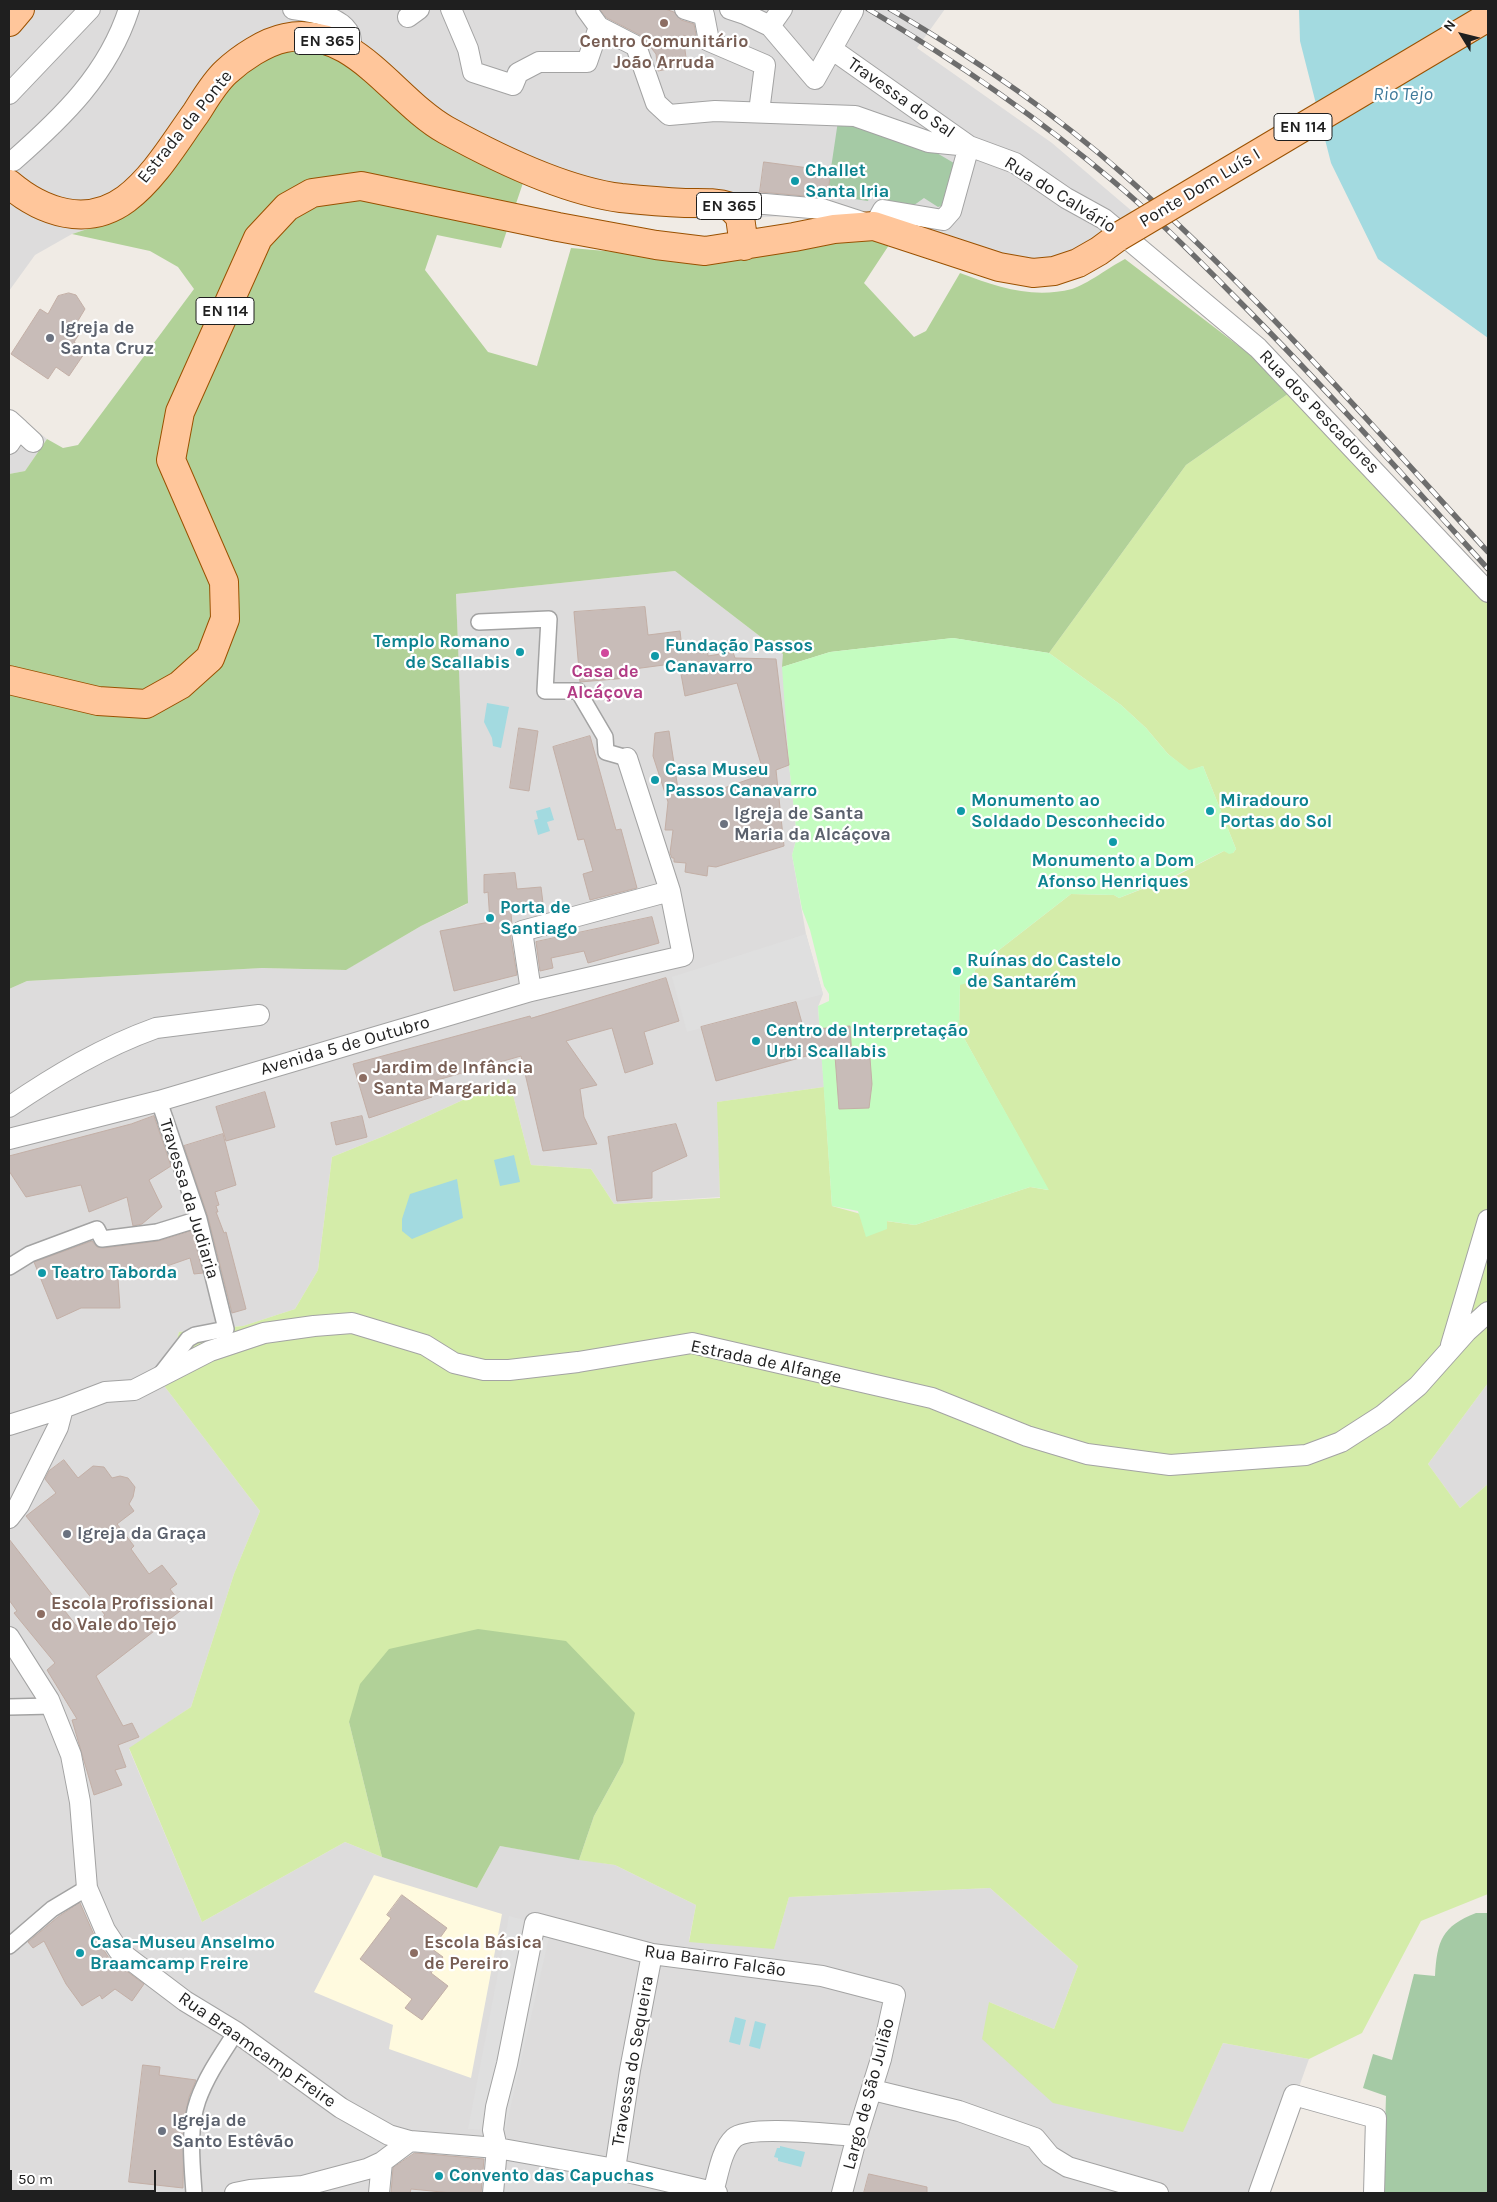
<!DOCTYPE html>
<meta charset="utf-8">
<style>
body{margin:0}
#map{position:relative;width:1497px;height:2202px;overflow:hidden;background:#f0ebe5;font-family:Karla,sans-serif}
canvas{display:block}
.frame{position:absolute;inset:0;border:10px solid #1f1f1f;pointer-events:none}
.north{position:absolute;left:1437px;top:10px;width:50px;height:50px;-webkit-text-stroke:4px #fff;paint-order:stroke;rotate:306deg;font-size:14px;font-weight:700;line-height:20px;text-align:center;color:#1f1f1f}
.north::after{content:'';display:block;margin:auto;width:18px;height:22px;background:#1f1f1f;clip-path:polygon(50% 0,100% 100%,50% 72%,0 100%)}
.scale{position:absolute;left:10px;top:2170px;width:146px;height:22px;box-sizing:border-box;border:2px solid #1f1f1f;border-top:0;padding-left:6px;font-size:15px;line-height:18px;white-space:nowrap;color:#1f1f1f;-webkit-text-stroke:4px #fff;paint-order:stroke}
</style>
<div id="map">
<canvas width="1497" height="2202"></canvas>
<div class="frame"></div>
<div class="north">N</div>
<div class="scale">50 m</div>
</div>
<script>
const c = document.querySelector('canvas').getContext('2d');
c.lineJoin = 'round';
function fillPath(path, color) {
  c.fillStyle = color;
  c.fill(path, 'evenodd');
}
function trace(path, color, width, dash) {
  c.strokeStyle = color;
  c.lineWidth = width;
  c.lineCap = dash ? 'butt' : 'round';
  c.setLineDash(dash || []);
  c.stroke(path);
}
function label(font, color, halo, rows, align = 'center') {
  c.font = font + ' Karla,sans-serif';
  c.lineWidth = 4.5;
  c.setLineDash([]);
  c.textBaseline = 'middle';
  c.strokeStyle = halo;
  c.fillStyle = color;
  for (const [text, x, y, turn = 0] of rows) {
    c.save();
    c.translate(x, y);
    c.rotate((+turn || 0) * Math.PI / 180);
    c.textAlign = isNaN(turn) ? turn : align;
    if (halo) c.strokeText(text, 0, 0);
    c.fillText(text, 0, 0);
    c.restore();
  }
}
fillPath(new Path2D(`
 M 9,9 L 945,9 L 917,48 L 1052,143 L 1133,212 L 1071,252 L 1045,258 L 1025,259 L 1007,257 L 902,221 L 865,212 L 709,220 L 631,215 L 606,209 L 444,140 L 100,225 L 72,234 L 35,255 L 9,291 Z
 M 9,408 L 47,439 L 25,471 L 9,474 Z
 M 675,571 L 783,654 L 789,765 L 797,837 L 792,855 L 806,934 L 823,994 L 818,1007 L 824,1087 L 718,1102 L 720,1197 L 614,1204 L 591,1169 L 531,1165 L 509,1079 L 384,1136 L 332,1157 L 318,1270 L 295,1309 L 243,1326 L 179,1332 L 165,1387 L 260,1511 L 234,1574 L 191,1707 L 129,1749 L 202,1922 L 345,1842 L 382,1857 L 477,1888 L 500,1846 L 615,1865 L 696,1905 L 689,1941 L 774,1948 L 789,1897 L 990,1888 L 1078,1966 L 1054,2029 L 989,2002 L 1183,2131 L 1223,2043 L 1309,2059 L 1261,2193 L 9,2193 L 9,989 L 27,981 L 262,968 L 345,970 L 421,926 L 467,904 L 456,594 Z
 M 1488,1383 L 1488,1484 L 1460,1508 L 1428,1464 Z`), '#dddcdc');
fillPath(new Path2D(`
 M 374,1875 L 502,1914 L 471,2078 L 389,2049 L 393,2025 L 314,1992 Z`), '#fffadf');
fillPath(new Path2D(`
 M 1295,389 L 1488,599 L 1488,1383 L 1428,1464 L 1460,1508 L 1488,1484 L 1488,1894 L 1421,1921 L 1362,2033 L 1309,2059 L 1223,2043 L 1183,2132 L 1053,2103 L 982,2039 L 989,2002 L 1054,2029 L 1078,1966 L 990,1888 L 789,1897 L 774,1949 L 689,1942 L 696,1905 L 615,1865 L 579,1860 L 594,1816 L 623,1763 L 349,1722 L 382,1857 L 345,1842 L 202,1922 L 129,1748 L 191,1707 L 234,1574 L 260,1511 L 165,1387 L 179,1332 L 243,1326 L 295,1309 L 318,1270 L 332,1157 L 384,1136 L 509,1079 L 531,1165 L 591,1169 L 614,1204 L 720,1198 L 717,1102 L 824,1087 L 832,1206 L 886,1221 L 915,1225 L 1030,1187 L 1048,1190 L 959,1029 L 960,984 L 973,981 L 975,970 L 981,964 L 1071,894 L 1114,895 L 1119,898 L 1176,876 L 1224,851 L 1233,853 L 1236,849 L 1203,766 L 1189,771 L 1168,754 L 1146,728 L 1121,705 L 1049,653 L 1186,465 Z`), '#d4eca9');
fillPath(new Path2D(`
 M 311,49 L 329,52 L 525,177 L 501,248 L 437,235 L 425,270 L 488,352 L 537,366 L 571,248 L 651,255 L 854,233 L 891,242 L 864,283 L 914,337 L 926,331 L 960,273 C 997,287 1032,299 1072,289 C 1086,285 1111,266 1125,259 L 1295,389 L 1186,465 L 1049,653 L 953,638 L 830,652 L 782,667 L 783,654 L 675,571 L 456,594 L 468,903 L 421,926 L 346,970 L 262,968 L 27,981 L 9,989 L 9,474 L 25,471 L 47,439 L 63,448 L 78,445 L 194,289 L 178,267 L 150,251 L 72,234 L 100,225 L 235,80 C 261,59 277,51 311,49 Z
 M 478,1629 L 566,1641 L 635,1713 L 623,1763 L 594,1816 L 579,1860 L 500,1846 L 477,1888 L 382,1857 L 349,1722 L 360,1684 L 389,1649 Z`), '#b1d198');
fillPath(new Path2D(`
 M 838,121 L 918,142 L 959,166 L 944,205 L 938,207 L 924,198 L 910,208 L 870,195 L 868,201 L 827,195 Z
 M 1476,1913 L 1488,1913 L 1488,2193 L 1383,2193 L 1386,2096 L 1363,2088 L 1373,2054 L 1392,2060 L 1414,1974 L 1435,1976 C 1437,1941 1442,1926 1476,1913 Z`), '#a5caa5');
fillPath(new Path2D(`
 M 953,638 L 1049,653 L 1121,705 L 1146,728 L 1168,754 L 1189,770 L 1203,766 L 1236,849 L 1233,853 L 1229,854 L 1224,851 L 1176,875 L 1119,898 L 1114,895 L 1071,894 L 981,964 L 975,970 L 973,981 L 960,985 L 959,1029 L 1049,1190 L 1030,1187 L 915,1225 L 887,1221 L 887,1229 L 866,1237 L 858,1211 L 832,1206 L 818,1006 L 829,1001 L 829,994 L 824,986 L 810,930 L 802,909 L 792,855 L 797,837 L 789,765 L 782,667 L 830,652 Z`), '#c4fcc0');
fillPath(new Path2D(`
 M 806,934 L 823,994 L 687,1032 L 672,977 Z
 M 509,1916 L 535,1923 L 550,1933 L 504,2136 L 493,2130 L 468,2129 Z`), '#dfdfdf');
fillPath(new Path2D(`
 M 1299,9 L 1488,9 L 1488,338 L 1378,259 L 1331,163 L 1300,41 Z
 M 487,703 L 509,707 L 501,748 L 493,746 L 492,738 L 484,722 Z
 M 550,807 L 554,820 L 547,822 L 550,831 L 538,835 L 534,820 L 538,819 L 536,811 Z
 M 514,1155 L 520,1182 L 500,1186 L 494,1160 Z
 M 457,1179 L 463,1218 L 412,1239 L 402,1231 L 402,1219 L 410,1194 Z
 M 735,2017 L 746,2020 L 740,2045 L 729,2042 Z
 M 755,2021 L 766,2024 L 760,2049 L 749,2046 Z
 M 780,2146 L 805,2152 L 801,2167 L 778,2161 L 778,2158 L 774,2157 L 777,2148 L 780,2148 Z`), '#a3dae0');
const building = new Path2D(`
 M 600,9 L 665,9 L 674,12 L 681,20 L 694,24 L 697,40 L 683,35 L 687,65 L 658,71 L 656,54 L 642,36 L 607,18 Z
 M 764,162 L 831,171 L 827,198 L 760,192 Z
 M 69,293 L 76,295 L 85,309 L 73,329 L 80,333 L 74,342 L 86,351 L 69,376 L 56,367 L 48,379 L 11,354 L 40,309 L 48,314 L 58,296 Z
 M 645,607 L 648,635 L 680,631 L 682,648 L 707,644 L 708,656 L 733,652 L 735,658 L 776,659 L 789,765 L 776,770 L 784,846 L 716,867 L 708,866 L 707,876 L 685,872 L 686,863 L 674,862 L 674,858 L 672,858 L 670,853 L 673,830 L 665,830 L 668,802 L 653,756 L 655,733 L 669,731 L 678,789 L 709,792 L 721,789 L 764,774 L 737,683 L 685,696 L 679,663 L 626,670 L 627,678 L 580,682 L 574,612 Z
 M 519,728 L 538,731 L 529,791 L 510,788 Z
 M 590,736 L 616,830 L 621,829 L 637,888 L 590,900 L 583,874 L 593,871 L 584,839 L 578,840 L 553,747 Z
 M 515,873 L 517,889 L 541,887 L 544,911 L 511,913 L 512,925 L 510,933 L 517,975 L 454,991 L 440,931 L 490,922 L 488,892 L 484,893 L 484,875 Z
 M 652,917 L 659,943 L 588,963 L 584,951 L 551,958 L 553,968 L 540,971 L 536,942 Z
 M 666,978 L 679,1021 L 644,1032 L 653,1064 L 625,1073 L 612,1028 L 566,1041 L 597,1085 L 580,1089 L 584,1117 L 597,1144 L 543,1151 L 521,1056 L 427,1083 L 432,1097 L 369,1118 L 353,1064 L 530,1016 L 531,1018 Z
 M 796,1002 L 804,1030 L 850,1026 L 852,1059 L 870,1058 L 872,1084 L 869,1108 L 839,1109 L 835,1056 L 822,1057 L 821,1052 L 716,1081 L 701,1027 Z
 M 265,1092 L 275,1127 L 226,1141 L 216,1107 Z
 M 154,1116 L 171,1166 L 149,1180 L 162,1207 L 142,1224 L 133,1226 L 127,1197 L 89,1212 L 81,1185 L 26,1197 L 9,1171 L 9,1156 L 131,1124 Z
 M 362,1116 L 367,1137 L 336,1145 L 331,1123 Z
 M 676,1124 L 687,1156 L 652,1172 L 652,1198 L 617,1201 L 608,1137 Z
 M 223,1134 L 236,1185 L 215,1192 L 219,1205 L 216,1206 L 218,1212 L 216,1212 L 224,1233 L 226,1232 L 246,1309 L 232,1313 L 208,1217 L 184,1146 Z
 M 192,1231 L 203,1273 L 194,1274 L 190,1258 L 167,1266 L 134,1274 L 118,1279 L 120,1308 L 81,1308 L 57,1319 L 34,1262 L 92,1241 L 97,1247 L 103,1248 L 158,1241 Z
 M 64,1460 L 78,1478 L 93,1466 L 104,1467 L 112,1478 L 120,1476 L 128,1478 L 135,1487 L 133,1497 L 129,1504 L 134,1511 L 117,1524 L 134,1546 L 131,1549 L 149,1574 L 162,1565 L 177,1584 L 170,1589 L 184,1608 L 96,1676 L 123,1726 L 132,1723 L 139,1737 L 118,1745 L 126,1767 L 115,1770 L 122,1785 L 94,1795 L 72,1720 L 77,1719 L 47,1670 L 55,1663 L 14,1613 L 17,1611 L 9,1600 L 9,1539 L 82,1633 L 105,1615 L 26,1516 L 56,1493 L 45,1479 L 49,1471 Z
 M 402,1895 L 447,1928 L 432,1949 L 443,1957 L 431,1973 L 448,1986 L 422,2020 L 405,2008 L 412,1999 L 360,1959 L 391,1918 L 387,1915 Z
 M 80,1903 L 94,1935 L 109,1958 L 144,1984 L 132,2001 L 115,1989 L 102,1999 L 100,1995 L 82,2006 L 66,1984 L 44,1941 L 33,1948 L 28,1942 L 58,1917 Z
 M 143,2065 L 160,2067 L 159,2075 L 196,2080 L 189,2097 L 184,2121 L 183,2188 L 129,2182 Z
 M 415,2153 L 484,2159 L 481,2193 L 452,2193 L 411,2189 L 410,2193 L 391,2193 L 393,2168 Z
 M 869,2174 L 927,2187 L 927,2193 L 864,2193 Z`);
fillPath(building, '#c8bcb8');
trace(building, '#c3afa6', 1);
const pedestrian = new Path2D(`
 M 479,622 L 549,619 L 545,691 L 578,691 L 605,737 L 606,752 L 627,758
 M 159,1101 L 199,1219 L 226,1329 L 195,1335 L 188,1339 L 160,1375
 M 9,1267 L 30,1254 L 97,1229 L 102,1239 L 157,1232 L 199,1219
 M 9,1707 L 52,1706
 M 9,1946 L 52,1909 L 87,1888
 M 194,2193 C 192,2164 188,2128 198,2100 C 207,2075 222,2054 236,2032`);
const minor = new Path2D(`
 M 293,9 C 310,11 342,16 350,35 C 351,39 351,46 352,51
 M 451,9 L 468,49 L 473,72 L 513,85 L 518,73 L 539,62 L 587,62 L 599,27
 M 586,9 L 599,27 L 636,46 L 656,103 L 669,115 L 715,111 L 855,116 L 929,142 L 969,146 L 1015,163 L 1066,198 L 1104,219 L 1258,348 L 1488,592
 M 685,9 L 704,15
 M 730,9 L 745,14 L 770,26 L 815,79 L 853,11
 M 704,15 L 709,41 L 765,65 L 759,112
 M 408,17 L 419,9
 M 770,26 L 782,9
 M 9,94 L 90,9
 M 13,161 C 63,117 108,74 129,9
 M 724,204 L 765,204 L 822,209 L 874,226 L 883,210 L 943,220 L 951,211 L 969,146 L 833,50
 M 9,420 L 19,429 L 9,444
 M 19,429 L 33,442
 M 531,991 L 522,931 L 670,891
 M 9,1107 C 56,1075 103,1047 156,1028 L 259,1015
 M 9,1139 L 159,1101 L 531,991 L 683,956 L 670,891 L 627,758
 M 1451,1345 L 1488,1220
 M 9,1425 L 63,1408 L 105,1392 L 134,1390 L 210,1351 L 264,1333 L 314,1326 L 352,1323 L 425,1345 L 454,1363 L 484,1370 L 509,1370 L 578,1362 L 692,1343 L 932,1398 L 1027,1436 L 1087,1454 L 1170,1465 L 1306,1455 L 1341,1442 L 1383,1415 L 1418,1386 L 1467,1331 L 1488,1312
 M 9,1518 L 19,1505 L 58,1427 L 63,1408
 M 9,1637 L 49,1700 L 71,1755 L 80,1802 L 87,1888 L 105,1930 L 119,1951 L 185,2001 L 236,2032 L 341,2108 L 389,2135 L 410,2141 L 497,2148 L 615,2169 L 717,2193
 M 873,2090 L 959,2111 L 1035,2138 L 1050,2156 L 1068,2167 L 1158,2193
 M 615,2169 L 630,2070 L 652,1954
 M 713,2192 C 718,2176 721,2150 734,2138 C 750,2124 834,2135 857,2136
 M 235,2193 L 250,2190 L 303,2186 L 367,2169 L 382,2162 L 410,2141
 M 379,2193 L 382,2162
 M 493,2193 L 497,2148 L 493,2130 L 496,2107 L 507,2064 L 535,1923 L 652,1954 L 822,1976 L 895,1995 L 881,2059 L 857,2136 L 842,2193
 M 1259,2193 L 1294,2095 L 1376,2118 L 1374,2193`);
const primary = new Path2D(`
 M 9,22 L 20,9
 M 9,184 C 42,212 87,228 126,199 C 155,177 175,142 196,113 C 205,99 214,83 226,72 C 241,58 265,42 285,38 C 353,23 394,101 446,130 C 495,157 565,191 621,198 C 641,200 664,202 685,203 C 701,203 716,202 731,207 L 740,217 L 744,246
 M 9,680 L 98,701 L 146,704 L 180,685 L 210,658 L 225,619 L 224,582 L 171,460 L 180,412 L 258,238 L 287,207 L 312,193 L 361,186 L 558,227 L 656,245 L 705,251 L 794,237 L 834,229 L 874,226 L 999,267 L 1033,273 L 1054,271 L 1078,263 L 1099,251 L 1118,237`);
trace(pedestrian, '#a3a3a3', 18);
trace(minor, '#a3a3a3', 22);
trace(primary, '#9a5100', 30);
trace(pedestrian, '#fff', 15);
trace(minor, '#fff', 20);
trace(primary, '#ffc69b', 28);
const rail = new Path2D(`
 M 868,9 C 954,60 1036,116 1113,181 C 1155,216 1194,255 1232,294 C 1321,383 1404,476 1488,569
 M 890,9 C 972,57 1052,111 1123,174 C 1254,290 1370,423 1488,552`);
trace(rail, '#6d6d6d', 5.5);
trace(rail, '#fff', 4, [11]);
const primaryBridge = new Path2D(`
 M 1118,237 L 1488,17`);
trace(primaryBridge, '#9a5100', 30, []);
trace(primaryBridge, '#ffc69b', 28);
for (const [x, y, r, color] of [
 [664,23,5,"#8d6e63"],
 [795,181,5,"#0f9aa8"],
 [50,338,5,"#6b7280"],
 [520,652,5,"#0f9aa8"],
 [605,653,5,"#d1479c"],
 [655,656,5,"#0f9aa8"],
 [655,780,5,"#0f9aa8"],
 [961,811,5,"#0f9aa8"],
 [1210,811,5,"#0f9aa8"],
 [724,824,5,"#6b7280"],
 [1113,842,5,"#0f9aa8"],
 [490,918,5,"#0f9aa8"],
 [957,971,5,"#0f9aa8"],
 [756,1041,5,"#0f9aa8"],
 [363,1078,5,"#8d6e63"],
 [42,1273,5,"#0f9aa8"],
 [67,1534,5,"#6b7280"],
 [41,1614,5,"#8d6e63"],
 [80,1953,5,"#0f9aa8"],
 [414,1953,5,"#8d6e63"],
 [162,2131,5,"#6b7280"],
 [439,2176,5,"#0f9aa8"]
]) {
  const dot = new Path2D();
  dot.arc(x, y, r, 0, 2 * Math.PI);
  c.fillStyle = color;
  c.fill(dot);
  trace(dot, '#fff', 2);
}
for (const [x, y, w] of [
 [327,41,65],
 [1303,127,58],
 [729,206,65],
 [225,311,58]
]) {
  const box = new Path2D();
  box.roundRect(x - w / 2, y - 13.5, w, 27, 4);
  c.fillStyle = '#fff';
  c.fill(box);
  trace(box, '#1f1f1f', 1);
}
label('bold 16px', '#1f1f1f', null, [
 ["EN 365",327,41],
 ["EN 114",1303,127],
 ["EN 365",729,206],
 ["EN 114",225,311]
]);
label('bold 18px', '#785e54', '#fff', [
 ["Centro Comunitário",664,42,"center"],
 ["João Arruda",664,63,"center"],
 ["Jardim de Infância",373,1068],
 ["Santa Margarida",373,1089],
 ["Escola Profissional",51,1604],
 ["do Vale do Tejo",51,1625],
 ["Escola Básica",424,1943],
 ["de Pereiro",424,1964]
], 'left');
label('18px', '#1f1f1f', '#fff', [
 ["Travessa do Sal",901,98,35],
 ["Estrada da Ponte",185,127,-51],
 ["Ponte Dom Luís I",1200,188,-31],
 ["Rua do Calvário",1060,195,32],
 ["Rua dos Pescadores",1319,412,46],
 ["Avenida 5 de Outubro",345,1046,-16],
 ["Travessa da Judiaria",189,1199,73],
 ["Estrada de Alfange",766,1362,12],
 ["Rua Bairro Falcão",715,1961,8],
 ["Rua Braamcamp Freire",257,2050,35],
 ["Travessa do Sequeira",633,2061,-80],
 ["Largo de São Julião",869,2094,-75]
]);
label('bold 18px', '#0d838f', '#fff', [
 ["Challet",805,171],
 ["Santa Iria",805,192],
 ["Templo Romano",510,642,"right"],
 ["de Scallabis",510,663,"right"],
 ["Fundação Passos",665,646],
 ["Canavarro",665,667],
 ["Casa Museu",665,770],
 ["Passos Canavarro",665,791],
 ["Monumento ao",971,801],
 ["Soldado Desconhecido",971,822],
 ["Miradouro",1220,801],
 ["Portas do Sol",1220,822],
 ["Monumento a Dom",1113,861,"center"],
 ["Afonso Henriques",1113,882,"center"],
 ["Porta de",500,908],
 ["Santiago",500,929],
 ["Ruínas do Castelo",967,961],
 ["de Santarém",967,982],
 ["Centro de Interpretação",766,1031],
 ["Urbi Scallabis",766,1052],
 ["Teatro Taborda",52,1273],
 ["Casa-Museu Anselmo",90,1943],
 ["Braamcamp Freire",90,1964],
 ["Convento das Capuchas",449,2176]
], 'left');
label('bold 18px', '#5b616d', '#fff', [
 ["Igreja de",60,328],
 ["Santa Cruz",60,349],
 ["Igreja de Santa",734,814],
 ["Maria da Alcáçova",734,835],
 ["Igreja da Graça",77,1534],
 ["Igreja de",172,2121],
 ["Santo Estêvão",172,2142]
], 'left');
label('bold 18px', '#b23c85', '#fff', [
 ["Casa de",605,672],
 ["Alcáçova",605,693]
]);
label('italic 19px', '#3f7a9b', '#fff', [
 ["Rio Tejo",1403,95]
]);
</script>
